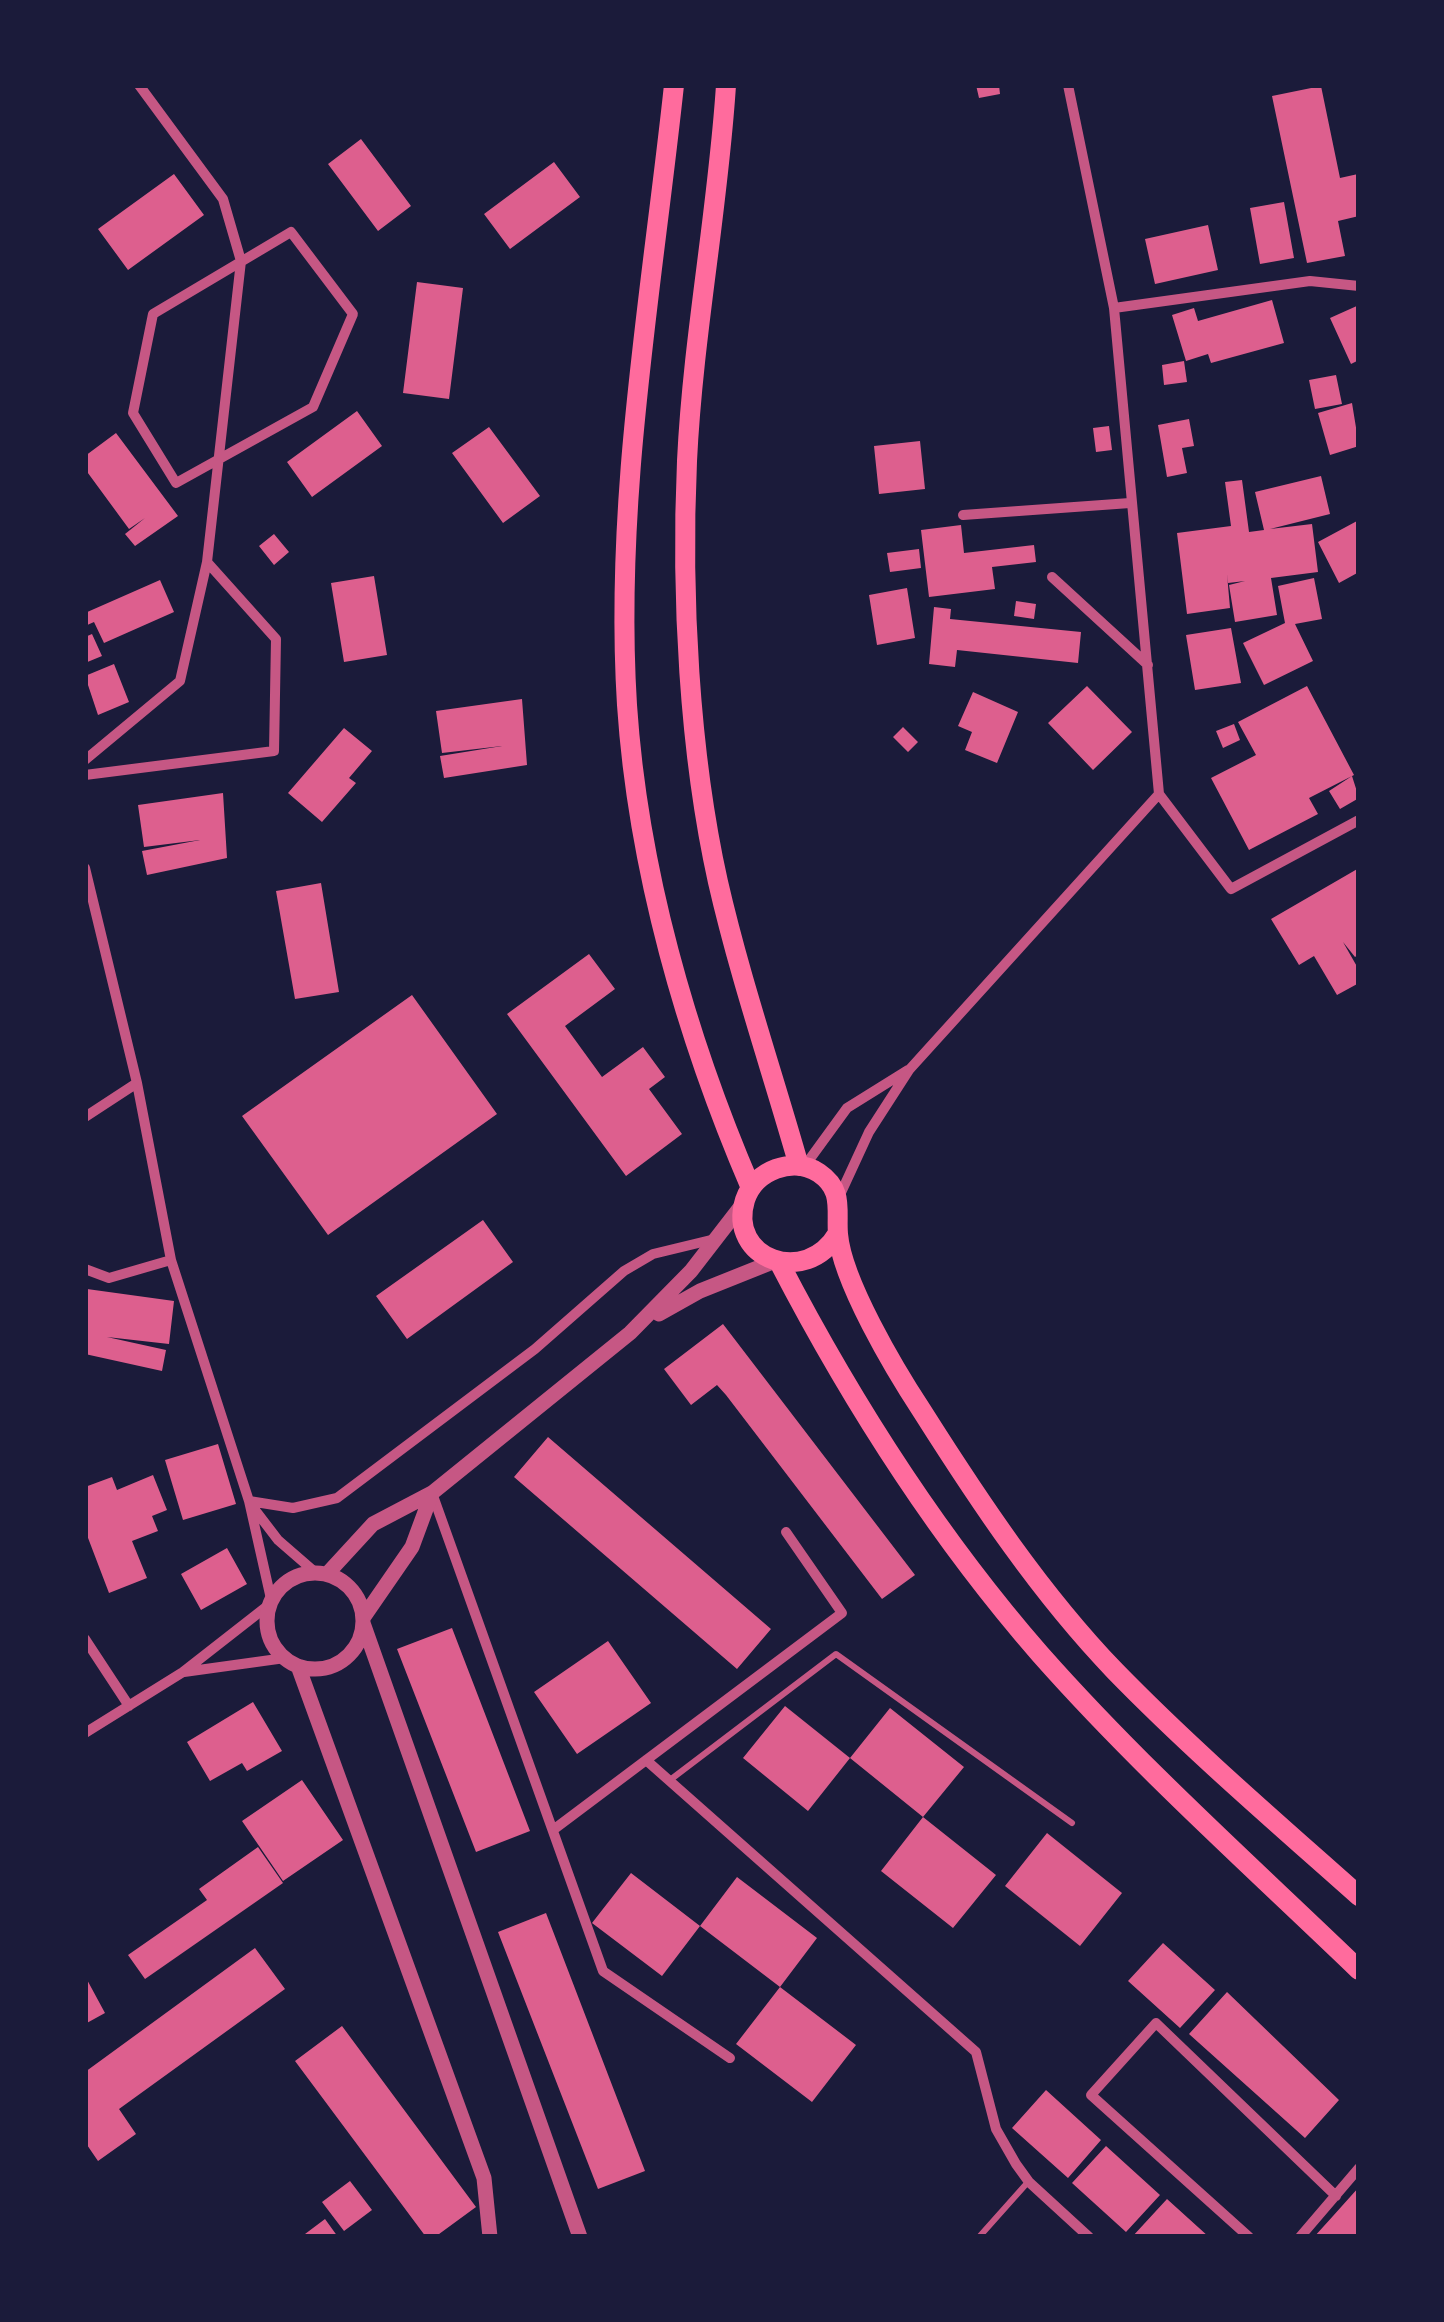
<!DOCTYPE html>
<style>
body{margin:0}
#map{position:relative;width:1444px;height:2322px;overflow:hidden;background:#1b1b3a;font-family:Jost,sans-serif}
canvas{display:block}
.frame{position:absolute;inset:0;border:88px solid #1b1b3a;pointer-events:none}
</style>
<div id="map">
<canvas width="1444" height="2322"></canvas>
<div class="frame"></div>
</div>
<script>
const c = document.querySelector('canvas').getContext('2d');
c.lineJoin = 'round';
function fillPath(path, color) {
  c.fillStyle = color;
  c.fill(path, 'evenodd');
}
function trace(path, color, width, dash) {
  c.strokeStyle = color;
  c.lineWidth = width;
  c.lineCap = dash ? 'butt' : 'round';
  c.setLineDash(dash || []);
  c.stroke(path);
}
fillPath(new Path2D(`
 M 976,85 L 999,85 L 1000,94 L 979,98 Z
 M 1321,86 L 1340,178 L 1358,174 L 1359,216 L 1338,221 L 1345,256 L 1307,263 L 1272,96 Z
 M 361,139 L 411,206 L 378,231 L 328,164 Z
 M 554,162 L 580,197 L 510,249 L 484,214 Z
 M 174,174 L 204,215 L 128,270 L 98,229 Z
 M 1284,202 L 1294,258 L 1260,264 L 1250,208 Z
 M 1208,225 L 1218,270 L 1155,284 L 1145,239 Z
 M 417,282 L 463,288 L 449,399 L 403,393 Z
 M 1272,300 L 1284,343 L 1211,363 L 1208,354 L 1186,361 L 1172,315 L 1194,308 L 1198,321 Z
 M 1359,305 L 1359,360 L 1351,364 L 1330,318 Z
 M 1184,361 L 1187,382 L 1164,385 L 1162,365 Z
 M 1336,375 L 1342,404 L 1315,409 L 1309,380 Z
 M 1352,403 L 1359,446 L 1330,455 L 1318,413 Z
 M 357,411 L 382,446 L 312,497 L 287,462 Z
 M 1189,419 L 1194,446 L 1182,448 L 1187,473 L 1167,477 L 1158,425 Z
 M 1109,426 L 1112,450 L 1096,452 L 1093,428 Z
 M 489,427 L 540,496 L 503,523 L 452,453 Z
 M 116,433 L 178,516 L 135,546 L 125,534 L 145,518 L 129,529 L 85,469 L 85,456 Z
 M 920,441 L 925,489 L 879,494 L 874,446 Z
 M 1321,476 L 1330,514 L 1270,529 L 1312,524 L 1318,572 L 1271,578 L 1277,615 L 1235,622 L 1229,585 L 1245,581 L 1228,583 L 1227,574 L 1230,608 L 1187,614 L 1177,533 L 1231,526 L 1225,482 L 1242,480 L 1249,532 L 1264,530 L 1255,492 Z
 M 1357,521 L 1359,572 L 1339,583 L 1318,542 Z
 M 961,525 L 964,553 L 1034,545 L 1036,562 L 992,567 L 995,589 L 929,597 L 921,530 Z
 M 274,534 L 289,552 L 274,565 L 259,546 Z
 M 919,549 L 921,568 L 890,572 L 887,553 Z
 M 374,576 L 387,655 L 344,662 L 331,583 Z
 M 1314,578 L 1322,619 L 1295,624 L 1313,661 L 1264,685 L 1243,643 L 1285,623 L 1278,586 Z
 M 160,580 L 174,612 L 104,643 L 94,622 L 85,626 L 85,613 Z
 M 907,588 L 915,638 L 877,645 L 869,595 Z
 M 1016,601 L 1036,604 L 1034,619 L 1014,616 Z
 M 934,607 L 951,609 L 950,619 L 1081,632 L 1078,663 L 957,650 L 955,667 L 929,664 Z
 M 1231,628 L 1241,683 L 1195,690 L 1186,635 Z
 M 92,634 L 102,656 L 85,663 L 85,637 Z
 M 114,664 L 129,702 L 98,715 L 85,676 Z
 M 1087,686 L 1132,732 L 1093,770 L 1048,723 Z
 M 1307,686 L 1354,775 L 1309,798 L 1318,814 L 1249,850 L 1211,778 L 1256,755 L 1238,722 Z
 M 973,692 L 1018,712 L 997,763 L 965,750 L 972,732 L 958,726 Z
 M 522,699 L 527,765 L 444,778 L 440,756 L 502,746 L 442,753 L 436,711 Z
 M 1234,724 L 1240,740 L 1223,748 L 1216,731 Z
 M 903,727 L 918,742 L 908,752 L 893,737 Z
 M 344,728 L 372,751 L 349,778 L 356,783 L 322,822 L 288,793 Z
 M 1352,776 L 1359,798 L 1340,809 L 1329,791 Z
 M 223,793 L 227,858 L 147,875 L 142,851 L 200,840 L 144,847 L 138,805 Z
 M 1359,868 L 1359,954 L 1355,957 L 1343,942 L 1359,970 L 1359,983 L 1337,995 L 1314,956 L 1299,965 L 1271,919 Z
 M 321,883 L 339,992 L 295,999 L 276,891 Z
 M 589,954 L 615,989 L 565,1026 L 602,1077 L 643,1047 L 665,1077 L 649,1089 L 682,1134 L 626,1176 L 507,1014 Z
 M 412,995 L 497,1114 L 328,1235 L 242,1116 Z
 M 483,1220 L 513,1262 L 407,1339 L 376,1296 Z
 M 87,1289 L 174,1301 L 169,1344 L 107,1337 L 166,1350 L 162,1371 L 85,1354 Z
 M 723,1324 L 915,1575 L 882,1599 L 726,1395 L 717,1385 L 691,1405 L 664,1369 Z
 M 548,1437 L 771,1629 L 737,1669 L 514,1477 Z
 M 218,1444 L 236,1504 L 183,1520 L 165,1460 Z
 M 153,1475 L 167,1510 L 152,1516 L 158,1531 L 132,1541 L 147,1578 L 109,1593 L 85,1530 L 85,1487 L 112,1477 L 117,1490 Z
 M 227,1548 L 247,1584 L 201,1610 L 181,1574 Z
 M 452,1628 L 530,1831 L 476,1852 L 397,1649 Z
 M 608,1641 L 651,1703 L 577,1754 L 534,1692 Z
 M 253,1702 L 282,1751 L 247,1771 L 242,1763 L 210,1781 L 187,1742 Z
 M 785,1706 L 850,1758 L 808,1811 L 743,1758 Z
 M 890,1708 L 964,1767 L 923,1817 L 850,1758 Z
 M 302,1780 L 343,1840 L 283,1881 L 242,1821 Z
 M 923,1817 L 996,1875 L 953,1928 L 881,1871 Z
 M 1047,1833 L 1122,1893 L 1080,1946 L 1005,1886 Z
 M 258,1847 L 283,1883 L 145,1979 L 128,1955 L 207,1900 L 199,1889 Z
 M 631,1873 L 700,1926 L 662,1976 L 592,1923 Z
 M 737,1877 L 817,1938 L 780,1987 L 700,1926 Z
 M 546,1913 L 645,2171 L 598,2189 L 498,1932 Z
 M 1163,1943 L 1215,1990 L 1180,2028 L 1128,1981 Z
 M 255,1948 L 285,1989 L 119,2109 L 136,2134 L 98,2161 L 85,2142 L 85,2072 Z
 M 85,1976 L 105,2013 L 85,2024 Z
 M 780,1987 L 856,2045 L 812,2102 L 736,2044 Z
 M 1227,1992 L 1339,2100 L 1305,2138 L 1189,2034 Z
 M 342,2026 L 476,2207 L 435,2237 L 426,2237 L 295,2061 Z
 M 1046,2090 L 1101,2140 L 1068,2178 L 1012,2128 Z
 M 1106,2146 L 1160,2195 L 1126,2232 L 1072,2183 Z
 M 350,2181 L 372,2210 L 344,2231 L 322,2202 Z
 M 1359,2187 L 1359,2237 L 1314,2237 L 1333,2216 Z
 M 1167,2199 L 1209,2237 L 1132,2237 Z
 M 325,2219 L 338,2237 L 301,2237 Z`), '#dd5f8e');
trace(new Path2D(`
 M 670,1780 L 836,1654 L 1072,1823
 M 979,2237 L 1028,2182`), '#c65784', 6);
trace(new Path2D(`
 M 291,232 L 353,314 L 313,407 L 176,483 L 133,413 L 153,314 Z
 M 1114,308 L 1310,281 L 1359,286
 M 963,515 L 1130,503
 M 1052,577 L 1148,665
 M 85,760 L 180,681 L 207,562 L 241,261 L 223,199 L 139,85
 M 85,775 L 274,751 L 276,639 L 207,562
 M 1159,794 L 1231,889 L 1359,820
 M 85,868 L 137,1083 L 171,1260 L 249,1501 L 271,1599
 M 85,1117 L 137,1083
 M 804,1167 L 847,1108 L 908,1070
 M 839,1197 L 869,1132 L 909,1070 L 1159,794 L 1114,308 L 1068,85
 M 85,1269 L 109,1278 L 171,1260
 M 432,1493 L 603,1971 L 730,2058
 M 249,1501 L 293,1508 L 337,1498 L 535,1349 L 624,1271 L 653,1254 L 715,1239
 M 252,1506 L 278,1540 L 316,1573
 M 85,1639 L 129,1706
 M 184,1672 L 285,1658
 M 85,1733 L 183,1672 L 270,1604
 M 646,1760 L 976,2052 L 996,2129 L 1016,2164 L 1029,2182 L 1089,2237
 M 553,1830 L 842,1613 L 786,1532
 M 1249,2237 L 1091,2095 L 1156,2023 L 1336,2196
 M 1300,2237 L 1359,2168`), '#c65784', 10);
trace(new Path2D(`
 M 659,1314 L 700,1291 L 775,1261
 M267 1621a48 48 0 1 1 96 0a48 48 0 1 1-96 0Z
 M 327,1574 L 373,1524 L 432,1493 L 630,1333 L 691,1271 L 742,1205
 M 363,1618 L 412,1547 L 432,1493
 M 363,1623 L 580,2237
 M 298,1666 L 484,2178 L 490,2237`), '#c65784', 15);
trace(new Path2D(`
 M 674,85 C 652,291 614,497 627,705 C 638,869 686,1037 751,1188
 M 726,85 C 718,211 693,335 687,461 C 681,594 689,752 718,882 C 740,978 772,1071 799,1166
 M 838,1233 C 806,1288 727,1259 745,1200 C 755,1170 793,1156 819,1173 C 844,1190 836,1210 838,1234 C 842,1281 895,1370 922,1411 C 979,1501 1040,1593 1115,1671 C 1192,1750 1277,1823 1359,1896
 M 779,1262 C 850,1399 938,1537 1040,1654 C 1139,1766 1251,1866 1359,1970`), '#ff6b9d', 20);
</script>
